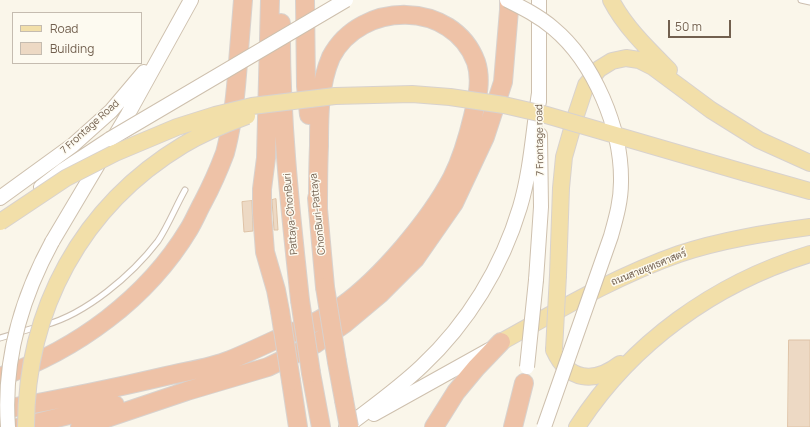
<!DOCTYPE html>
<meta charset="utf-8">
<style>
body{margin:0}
#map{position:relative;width:810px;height:427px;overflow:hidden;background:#faf6ea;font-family:Manrope,sans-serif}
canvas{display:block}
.legend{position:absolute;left:12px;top:12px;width:130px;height:52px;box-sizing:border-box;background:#fdfaf0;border:1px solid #c5bcb0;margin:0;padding:5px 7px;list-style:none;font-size:12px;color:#72604f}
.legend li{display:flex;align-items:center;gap:8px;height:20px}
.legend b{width:20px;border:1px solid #c5bcb0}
.scale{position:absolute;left:668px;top:20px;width:63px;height:18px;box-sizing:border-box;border:2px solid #72604f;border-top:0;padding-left:5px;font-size:12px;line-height:14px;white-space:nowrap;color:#72604f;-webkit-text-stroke:3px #fdfaf0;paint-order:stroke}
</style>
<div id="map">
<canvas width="810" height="427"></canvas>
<ul class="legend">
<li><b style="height:5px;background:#f2dfa9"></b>Road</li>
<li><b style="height:11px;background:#edd9c4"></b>Building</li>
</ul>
<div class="scale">50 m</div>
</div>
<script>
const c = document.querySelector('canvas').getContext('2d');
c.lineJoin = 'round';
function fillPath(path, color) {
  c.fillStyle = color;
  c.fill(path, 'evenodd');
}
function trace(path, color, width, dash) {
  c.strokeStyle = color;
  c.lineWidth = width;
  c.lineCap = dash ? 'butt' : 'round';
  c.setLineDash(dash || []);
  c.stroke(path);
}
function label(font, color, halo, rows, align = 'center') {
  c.font = font + ' Manrope,Sarabun,sans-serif';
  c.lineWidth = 3;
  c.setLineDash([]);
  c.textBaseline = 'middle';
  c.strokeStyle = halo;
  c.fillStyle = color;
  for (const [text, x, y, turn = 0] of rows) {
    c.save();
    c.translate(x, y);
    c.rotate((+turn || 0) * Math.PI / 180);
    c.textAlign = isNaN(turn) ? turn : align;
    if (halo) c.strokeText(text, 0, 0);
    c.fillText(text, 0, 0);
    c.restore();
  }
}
const building = new Path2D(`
 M 276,199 L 278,230 L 274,230 L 272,200 Z
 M 252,201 L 253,231 L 244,232 L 242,202 Z
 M 789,340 L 810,340 L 810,427 L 788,427 Z`);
fillPath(building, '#edd9c4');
trace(building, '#dec2a6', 1);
const service = new Path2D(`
 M 801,0 L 810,2
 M 45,325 C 86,314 132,275 158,241 C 168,226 176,206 185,190
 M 0,338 L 37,327`);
const secondary = new Path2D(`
 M 539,102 L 539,0
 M 41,187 L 63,170 L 110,139
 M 0,198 L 73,145 L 111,111 L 144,72
 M 52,242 L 128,114 L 191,0
 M 536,280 L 541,207 L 540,135
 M 374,414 L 489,350
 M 346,427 C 372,407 399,388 422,366 C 468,323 502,267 520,207 C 531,170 533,131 539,93`);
const primary = new Path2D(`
 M 611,0 C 625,27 648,49 669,70
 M 746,173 L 810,191
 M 558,275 L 561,188 L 564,157 L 576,115 L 586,85 L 599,69 L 612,61 L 626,58 L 639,60 L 653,67 L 711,110 L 759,140 L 810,163
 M 501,342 C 559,310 616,276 679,254 C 721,240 766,233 810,227
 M 554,350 C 568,381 594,384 620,364
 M 577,427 C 631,343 715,283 810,254`);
const motorway = new Path2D(`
 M 270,0 L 266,158 L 262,189 L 262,213 L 265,252 L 276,290 L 280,311
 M 305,0 L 306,86 L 309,115
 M 281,23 C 280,116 290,208 300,300
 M 317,198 L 325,287
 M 337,362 L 344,400
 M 311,373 L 321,427
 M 0,377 C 76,350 147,299 189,229 C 194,221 198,211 203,202 C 211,187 219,169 225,153 C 232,127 235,101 237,75 C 239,50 241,25 243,0
 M 291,381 L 298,427
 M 0,410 C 56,400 111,389 166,376 C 187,371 210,368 230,360 C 245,354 260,347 275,340 C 299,330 321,321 342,306 C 381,278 430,220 452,178 C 462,158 468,137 473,116 C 477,99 482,80 476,62 C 453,0 361,0 331,57 C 319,85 319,116 319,146 C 318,167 318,189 318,211
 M 20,427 L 77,413 L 115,405
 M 80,427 L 187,391 L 268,367 L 315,344 L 344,324 L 381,293 L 415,259 L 454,203 L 485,137 L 503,82 L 509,10 L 509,0
 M 434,427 L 456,392 L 476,368 L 501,342
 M 513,427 L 524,383`);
trace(service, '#ccbfb0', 7);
trace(secondary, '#cec0ae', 16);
trace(primary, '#d8d2ce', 18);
trace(motorway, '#d8d2ce', 20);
trace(service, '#fff', 5);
trace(secondary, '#fff', 14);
trace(primary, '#f2dfa9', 16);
trace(motorway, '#eec2a7', 18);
const secondaryBridge = new Path2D(`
 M 507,0 C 523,8 539,16 553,28 C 594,62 622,129 621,182 C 621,201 616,218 611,236 L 544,427
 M 110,139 L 346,0
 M 527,367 L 536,280
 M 8,427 C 3,361 21,299 52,242`);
const primaryBridge = new Path2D(`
 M 0,222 L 66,178 L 115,153 L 177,127 L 215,115 L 252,106 L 335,96 L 412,94 L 450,97 L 504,105 L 543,114 L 746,173
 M 554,350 L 558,275
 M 26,427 C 26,309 82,206 183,145 C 203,133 225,124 247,116`);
const motorwayBridge = new Path2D(`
 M 325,287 L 337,362
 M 300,300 L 311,373
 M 280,311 L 291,381
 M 344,400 L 349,427`);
trace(secondaryBridge, '#cec0ae', 16, []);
trace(primaryBridge, '#d8d2ce', 18, []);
trace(motorwayBridge, '#d8d2ce', 20, []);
trace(secondaryBridge, '#fff', 14);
trace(primaryBridge, '#f2dfa9', 16);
trace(motorwayBridge, '#eec2a7', 18);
label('10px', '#72604f', '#fdfaf0', [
 ["7 Frontage Road",90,127,-42],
 ["7 Frontage road",540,140,-91],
 ["Pattaya-ChonBuri",291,214,-95],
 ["ChonBuri-Pattaya",318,214,-96],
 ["ถนนสายยุทธศาสตร์",649,268,-22]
]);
</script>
